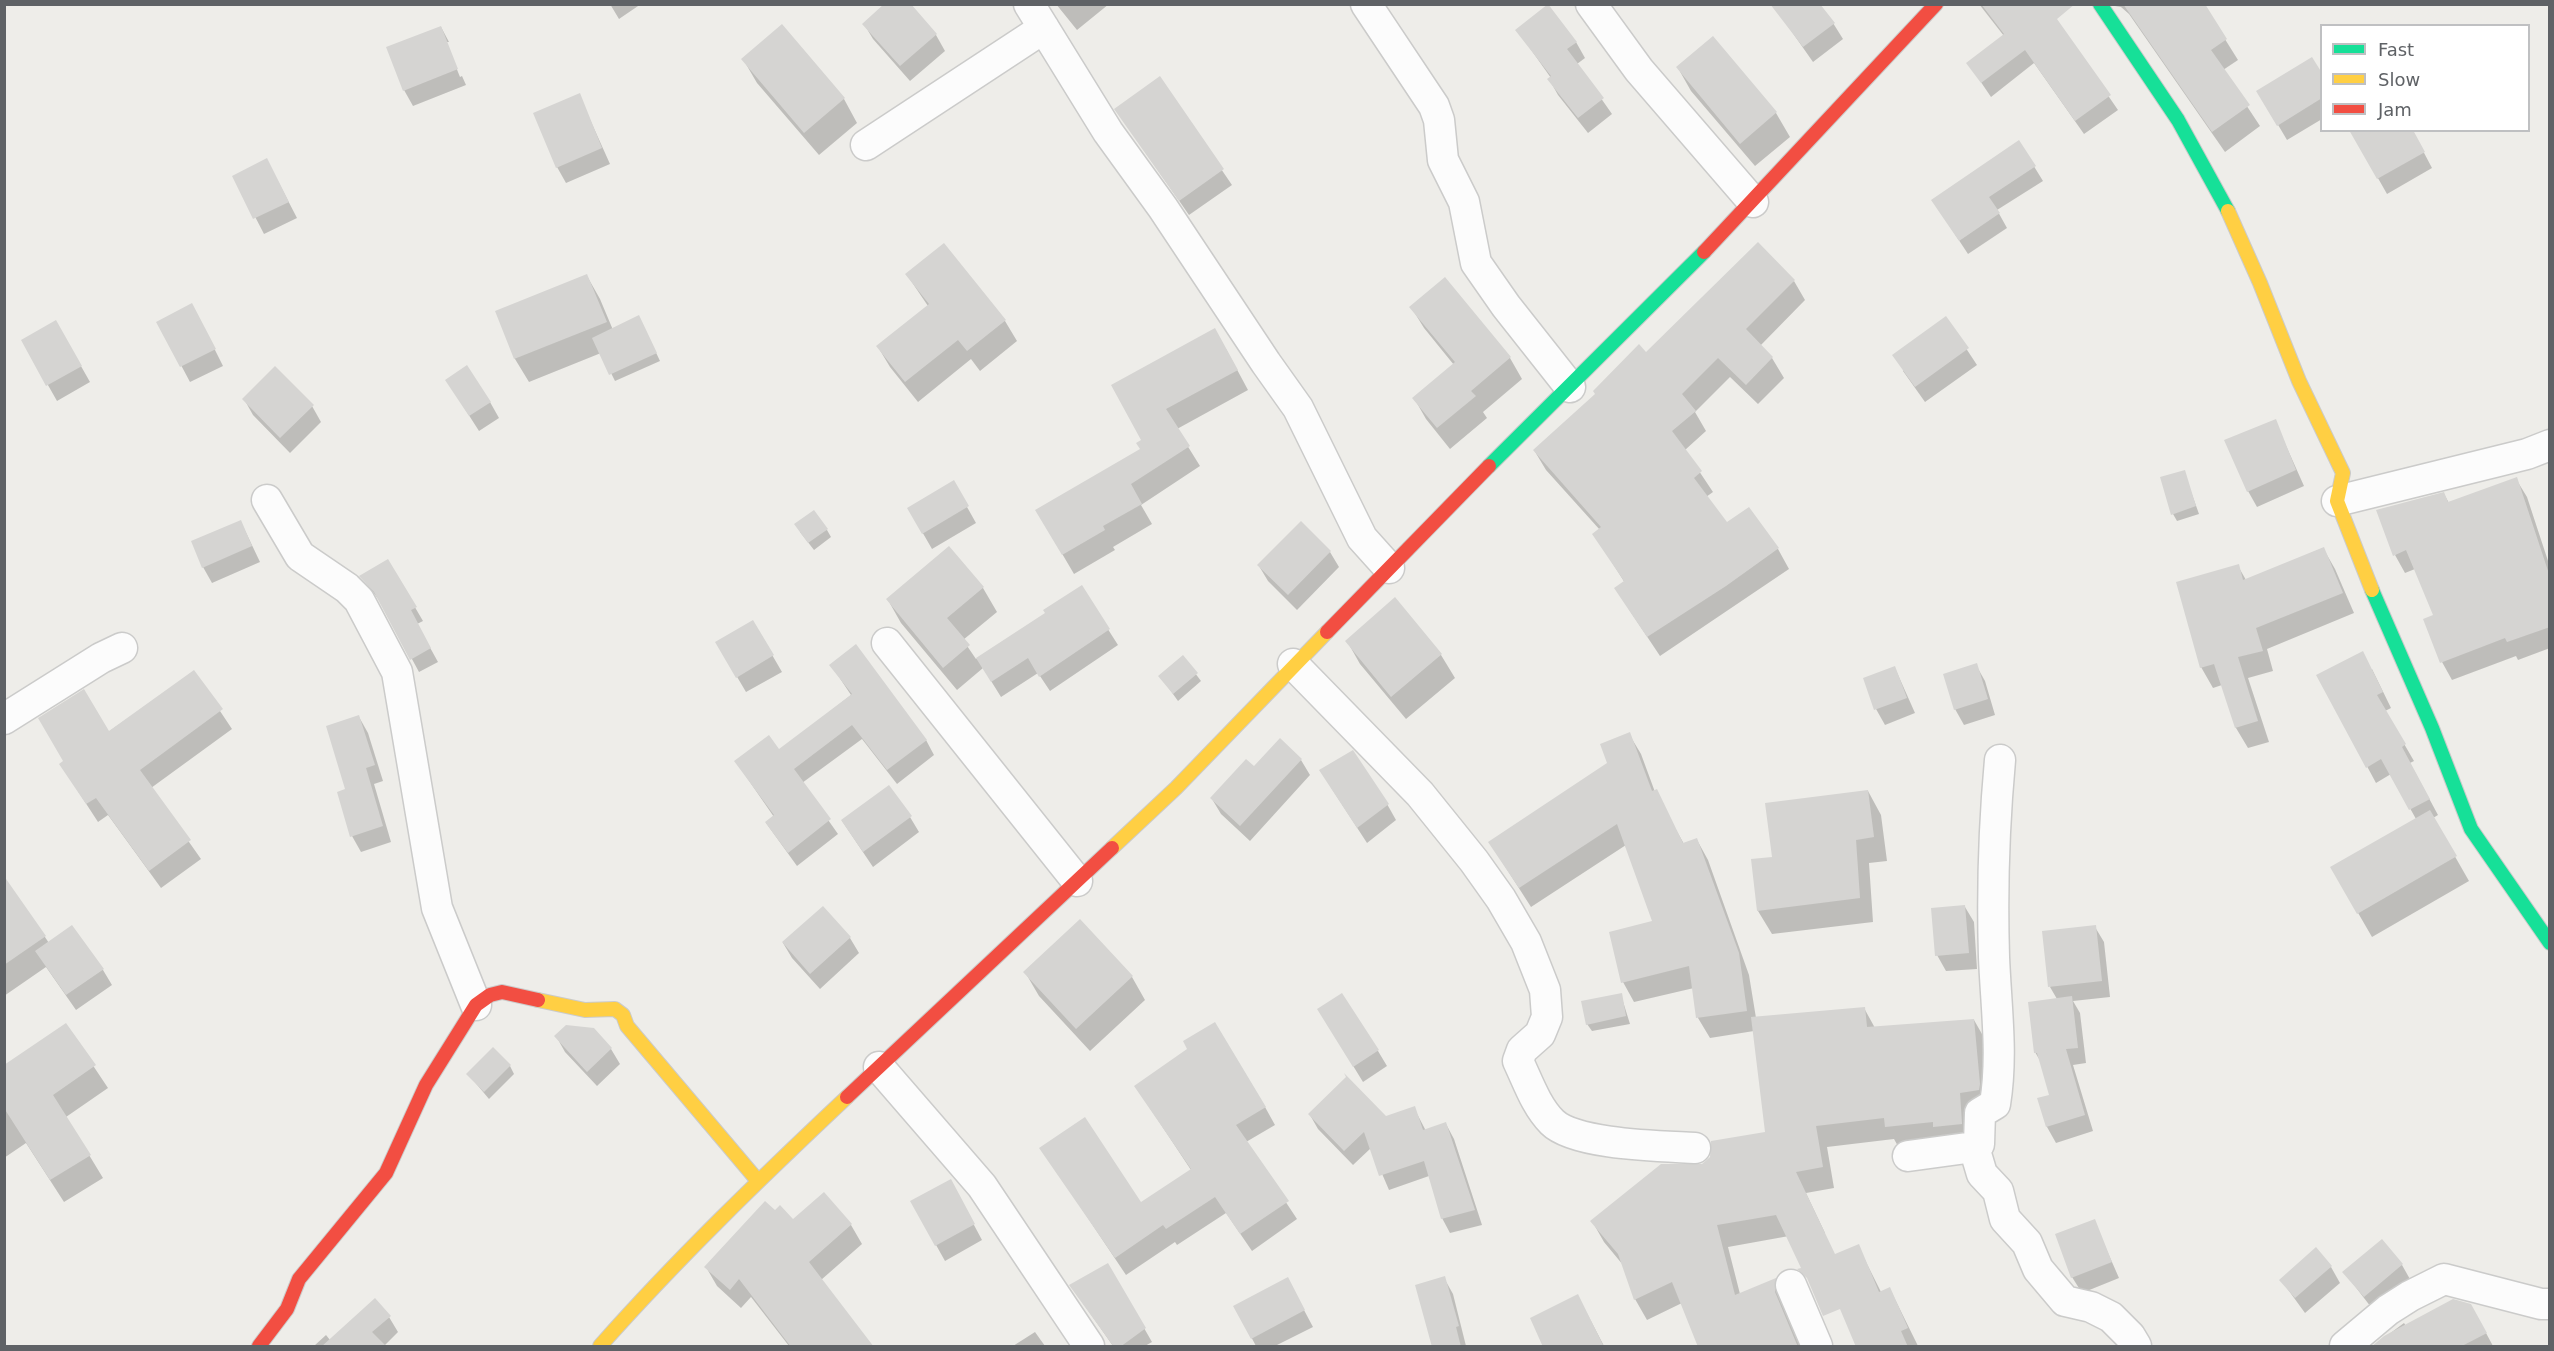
<!DOCTYPE html>
<style>
body{margin:0}
#map{position:relative;width:2554px;height:1351px;overflow:hidden;background:#eeede9;font-family:"DejaVu Sans",sans-serif}
canvas{display:block}
.frame{position:absolute;inset:0;border:6px solid #5f6266;pointer-events:none}
.legend{position:absolute;left:2320px;top:24px;width:210px;height:108px;box-sizing:border-box;background:#fff;border:2px solid #bfc0c2;margin:0;padding:8px 10px;list-style:none;font-size:18px;color:#5f6266}
.legend li{display:flex;align-items:center;gap:12px;height:30px}
.legend b{width:30px;border:2px solid #bfc0c2}
</style>
<div id="map">
<canvas width="2554" height="1351"></canvas>
<div class="frame"></div>
<ul class="legend">
<li><b style="height:8px;background:#16e098"></b>Fast</li>
<li><b style="height:8px;background:#ffcf43"></b>Slow</li>
<li><b style="height:8px;background:#f24e42"></b>Jam</li>
</ul>
</div>
<script>
const c = document.querySelector('canvas').getContext('2d');
c.lineJoin = 'round';
function fillPath(path, color) {
  c.fillStyle = color;
  c.fill(path, 'evenodd');
}
function trace(path, color, width, dash) {
  c.strokeStyle = color;
  c.lineWidth = width;
  c.lineCap = dash ? 'butt' : 'round';
  c.setLineDash(dash || []);
  c.stroke(path);
}
fillPath(new Path2D(`
 M 610,4 L 641,4 L 619,19 Z
 M 1056,4 L 1109,4 L 1077,30 Z
 M 1979,4 L 2045,4 L 2118,110 L 2084,134 L 2034,63 L 1991,97 L 1968,63 L 2004,36 Z
 M 2103,4 L 2203,4 L 2238,60 L 2223,70 L 2260,126 L 2225,152 L 2129,14 L 2121,7 Z
 M 1778,12 L 1833,23 L 1843,39 L 1813,62 Z
 M 864,24 L 936,35 L 945,51 L 910,81 L 873,39 Z
 M 441,27 L 449,42 L 446,42 L 460,77 L 462,76 L 466,85 L 413,106 L 404,90 Z
 M 1517,30 L 1576,42 L 1585,58 L 1577,64 L 1612,114 L 1588,133 L 1558,95 L 1549,79 L 1551,78 Z
 M 1713,38 L 1776,113 L 1790,137 L 1755,166 L 1691,91 L 1678,68 Z
 M 743,59 L 844,99 L 857,123 L 819,155 L 757,83 Z
 M 2322,75 L 2322,119 L 2287,140 L 2258,91 Z
 M 1159,78 L 1232,185 L 1189,215 L 1116,110 Z
 M 579,95 L 610,164 L 566,183 L 557,167 Z
 M 2412,130 L 2432,168 L 2387,194 L 2354,136 Z
 M 2019,142 L 2043,181 L 1997,210 L 2007,228 L 1968,254 L 1933,201 Z
 M 267,160 L 297,218 L 264,234 L 234,176 Z
 M 907,275 L 1005,321 L 1017,341 L 980,371 L 971,359 L 918,402 L 890,367 L 878,347 L 928,306 Z
 M 587,276 L 600,299 L 613,330 L 643,325 L 660,361 L 615,381 L 601,353 L 529,382 L 515,359 L 497,312 Z
 M 1445,279 L 1510,358 L 1522,379 L 1483,412 L 1487,418 L 1450,449 L 1426,419 L 1414,398 L 1454,365 L 1424,328 L 1411,307 Z
 M 1794,281 L 1805,300 L 1760,346 L 1772,358 L 1784,378 L 1758,404 L 1730,377 L 1695,412 L 1706,431 L 1685,450 L 1713,492 L 1706,497 L 1727,524 L 1778,549 L 1789,569 L 1660,656 L 1628,608 L 1625,583 L 1594,534 L 1600,530 L 1546,470 L 1534,450 L 1646,354 Z
 M 1946,318 L 1977,365 L 1925,402 L 1903,371 Z
 M 200,320 L 223,366 L 190,382 L 158,322 Z
 M 56,322 L 90,382 L 57,401 L 23,341 Z
 M 1226,349 L 1248,390 L 1177,429 L 1200,466 L 1141,505 L 1152,524 L 1113,547 L 1115,550 L 1074,574 L 1037,511 L 1142,450 L 1143,440 L 1113,386 Z
 M 447,381 L 490,402 L 499,418 L 479,431 Z
 M 244,399 L 312,406 L 321,422 L 290,453 L 253,415 Z
 M 2275,421 L 2304,486 L 2257,507 L 2248,491 Z
 M 2184,472 L 2199,514 L 2177,521 L 2173,514 Z
 M 2516,479 L 2527,497 L 2550,567 L 2550,648 L 2518,660 L 2516,656 L 2452,680 L 2442,662 L 2435,616 L 2415,569 L 2405,573 L 2395,555 L 2444,494 L 2449,503 Z
 M 953,482 L 976,523 L 932,549 L 909,509 Z
 M 241,522 L 260,562 L 212,583 L 203,567 Z
 M 827,530 L 831,537 L 814,550 L 800,532 Z
 M 949,548 L 983,588 L 997,612 L 963,640 L 976,659 L 1047,614 L 1081,587 L 1118,645 L 1050,691 L 1038,673 L 1001,697 L 983,668 L 957,690 L 901,623 L 888,600 Z
 M 2323,548 L 2335,569 L 2354,613 L 2267,649 L 2273,671 L 2248,678 L 2269,742 L 2248,748 L 2236,728 L 2222,685 L 2213,688 L 2201,667 L 2238,566 L 2246,580 Z
 M 1330,552 L 1339,567 L 1297,610 L 1268,581 L 1259,566 Z
 M 388,561 L 423,621 L 417,624 L 438,662 L 419,672 L 382,604 L 361,576 Z
 M 753,622 L 782,672 L 746,692 L 717,643 Z
 M 1347,641 L 1441,655 L 1455,678 L 1406,719 L 1360,664 Z
 M 1183,657 L 1201,681 L 1178,701 L 1160,676 Z
 M 831,665 L 926,740 L 934,755 L 897,784 L 862,739 L 802,783 L 838,834 L 797,866 L 766,823 L 774,817 L 736,762 L 779,751 L 851,695 Z
 M 1976,665 L 1985,681 L 1995,715 L 1964,725 L 1955,709 Z
 M 1895,668 L 1915,713 L 1885,725 L 1876,709 Z
 M 2372,669 L 2391,708 L 2385,711 L 2414,761 L 2410,763 L 2438,815 L 2433,818 L 2469,881 L 2372,937 L 2332,868 L 2416,819 L 2391,774 L 2376,783 L 2318,675 Z
 M 194,672 L 232,729 L 151,788 L 201,859 L 161,888 L 108,815 L 98,822 L 61,765 Z
 M 359,717 L 368,733 L 383,781 L 374,784 L 391,842 L 361,852 L 352,836 L 347,790 Z
 M 1629,734 L 1641,754 L 1655,792 L 1684,844 L 1697,840 L 1708,860 L 1749,975 L 1756,1018 L 1864,1008 L 1875,1028 L 1974,1020 L 1986,1041 L 1992,1106 L 1974,1145 L 1899,1148 L 1894,1139 L 1827,1147 L 1834,1188 L 1806,1193 L 1825,1233 L 1794,1246 L 1789,1236 L 1728,1247 L 1740,1294 L 1775,1280 L 1787,1301 L 1787,1314 L 1800,1346 L 1699,1346 L 1682,1303 L 1647,1320 L 1635,1299 L 1623,1265 L 1604,1242 L 1592,1221 L 1766,1133 L 1754,1031 L 1710,1038 L 1698,1018 L 1694,988 L 1634,1002 L 1623,982 L 1654,922 L 1626,845 L 1531,907 L 1490,843 L 1609,764 Z
 M 1301,760 L 1310,775 L 1250,841 L 1221,814 L 1212,799 L 1254,769 Z
 M 1330,786 L 1387,804 L 1396,820 L 1367,843 Z
 M 1868,791 L 1881,815 L 1887,861 L 1869,863 L 1873,922 L 1772,934 L 1758,911 L 1774,859 Z
 M 910,817 L 919,832 L 873,867 L 842,821 Z
 M 17,896 L 49,943 L 103,970 L 112,985 L 76,1010 L 46,967 L 4,996 L 4,904 Z
 M 1965,907 L 1974,922 L 1977,969 L 1946,971 L 1937,955 Z
 M 2095,927 L 2104,942 L 2110,997 L 2073,1001 L 2080,1013 L 2086,1063 L 2073,1065 L 2093,1131 L 2056,1143 L 2047,1127 L 2039,1100 L 2051,1096 L 2042,1064 L 2035,1052 L 2057,999 L 2050,987 Z
 M 850,938 L 859,953 L 820,989 L 792,958 L 783,943 Z
 M 1025,972 L 1132,977 L 1145,1000 L 1090,1051 L 1039,996 Z
 M 1621,995 L 1630,1024 L 1592,1031 L 1587,1024 Z
 M 66,1025 L 108,1088 L 66,1117 L 103,1178 L 64,1202 L 26,1143 L 4,1158 L 4,1067 Z
 M 1328,1025 L 1378,1051 L 1387,1066 L 1363,1082 Z
 M 556,1036 L 611,1049 L 620,1064 L 597,1086 L 565,1052 Z
 M 510,1066 L 514,1074 L 489,1099 L 468,1074 Z
 M 1136,1087 L 1265,1107 L 1275,1125 L 1246,1142 L 1297,1219 L 1252,1251 L 1226,1213 L 1177,1245 L 1175,1242 L 1126,1275 L 1041,1148 L 1141,1204 L 1191,1170 Z
 M 1414,1108 L 1426,1131 L 1446,1124 L 1454,1139 L 1482,1225 L 1450,1233 L 1442,1218 L 1429,1176 L 1389,1190 L 1371,1148 L 1353,1165 L 1318,1129 L 1310,1115 L 1385,1117 Z
 M 959,1197 L 982,1240 L 945,1261 L 912,1202 Z
 M 775,1212 L 793,1221 L 851,1225 L 862,1244 L 821,1280 L 872,1346 L 789,1346 L 751,1297 L 741,1308 L 717,1286 L 706,1267 Z
 M 2094,1221 L 2119,1278 L 2082,1293 L 2072,1277 Z
 M 1858,1246 L 1881,1292 L 1890,1289 L 1918,1346 L 1857,1346 Z
 M 1108,1265 L 1152,1342 L 1145,1346 L 1113,1346 L 1071,1286 Z
 M 2402,1265 L 2411,1281 L 2374,1311 L 2344,1272 Z
 M 2331,1267 L 2340,1283 L 2305,1313 L 2281,1280 Z
 M 1444,1278 L 1453,1294 L 1466,1346 L 1434,1346 Z
 M 1296,1295 L 1313,1327 L 1275,1346 L 1256,1346 L 1235,1307 Z
 M 1578,1296 L 1604,1346 L 1545,1346 Z
 M 389,1317 L 398,1332 L 384,1346 L 314,1346 L 326,1335 L 330,1340 Z
 M 2479,1320 L 2493,1346 L 2373,1346 L 2404,1323 L 2406,1326 Z
 M 1035,1332 L 1045,1346 L 1013,1346 Z`), '#0003');
fillPath(new Path2D(`
 M 884,4 L 911,4 L 937,34 L 900,66 L 862,24 Z
 M 1548,4 L 1577,42 L 1567,49 L 1604,98 L 1578,118 L 1547,79 L 1551,76 L 1515,30 Z
 M 1770,4 L 1820,4 L 1835,23 L 1803,47 Z
 M 1981,4 L 2075,4 L 2057,19 L 2111,95 L 2075,121 L 2025,50 L 1981,83 L 1966,63 L 2004,34 Z
 M 2123,4 L 2205,4 L 2227,39 L 2211,50 L 2250,105 L 2212,132 Z
 M 782,24 L 845,98 L 804,133 L 741,59 Z
 M 441,26 L 458,69 L 403,91 L 386,47 Z
 M 1713,36 L 1777,112 L 1740,144 L 1676,67 Z
 M 2312,57 L 2322,73 L 2322,98 L 2277,126 L 2256,91 Z
 M 1160,76 L 1224,169 L 1179,201 L 1114,109 Z
 M 580,93 L 602,148 L 556,168 L 533,113 Z
 M 2349,130 L 2413,130 L 2425,152 L 2377,179 Z
 M 2019,140 L 2036,166 L 1989,197 L 2000,213 L 1959,241 L 1931,200 Z
 M 267,158 L 289,202 L 253,219 L 232,176 Z
 M 1758,242 L 1795,280 L 1746,329 L 1773,357 L 1746,385 L 1718,358 L 1682,394 L 1696,411 L 1672,431 L 1702,471 L 1694,478 L 1727,522 L 1749,507 L 1779,548 L 1726,586 L 1647,637 L 1614,588 L 1624,581 L 1592,534 L 1601,527 L 1533,450 L 1595,394 L 1593,391 L 1639,344 L 1646,352 Z
 M 944,243 L 1006,320 L 967,351 L 958,340 L 905,382 L 876,346 L 929,304 L 905,274 Z
 M 587,274 L 607,322 L 514,359 L 495,311 Z
 M 1445,277 L 1511,357 L 1471,391 L 1476,396 L 1437,428 L 1412,398 L 1455,362 L 1409,307 Z
 M 192,303 L 216,349 L 180,367 L 156,322 Z
 M 639,315 L 657,353 L 609,375 L 592,338 Z
 M 1946,316 L 1969,348 L 1915,387 L 1892,355 Z
 M 56,320 L 82,366 L 46,386 L 21,340 Z
 M 1215,328 L 1238,370 L 1166,409 L 1190,446 L 1131,484 L 1142,504 L 1103,526 L 1105,530 L 1062,555 L 1035,510 L 1140,449 L 1136,443 L 1141,440 L 1111,385 Z
 M 467,365 L 491,402 L 469,416 L 445,380 Z
 M 275,366 L 314,405 L 280,438 L 242,399 Z
 M 2276,419 L 2296,470 L 2247,492 L 2224,440 Z
 M 2185,470 L 2196,506 L 2171,515 L 2160,477 Z
 M 2517,477 L 2550,577 L 2550,627 L 2507,642 L 2505,638 L 2440,663 L 2423,619 L 2433,615 L 2406,550 L 2393,556 L 2376,510 L 2444,492 L 2448,502 Z
 M 954,480 L 969,506 L 922,534 L 907,508 Z
 M 814,510 L 828,529 L 808,543 L 794,524 Z
 M 241,520 L 252,546 L 202,568 L 191,541 Z
 M 1301,521 L 1331,551 L 1288,595 L 1257,565 Z
 M 949,546 L 984,587 L 947,618 L 970,645 L 943,668 L 886,599 Z
 M 2324,547 L 2343,593 L 2256,628 L 2263,651 L 2238,657 L 2258,721 L 2235,728 L 2214,664 L 2200,668 L 2176,582 L 2239,564 L 2243,580 Z
 M 388,559 L 417,607 L 411,610 L 431,648 L 410,660 L 374,592 L 359,576 Z
 M 1082,585 L 1110,629 L 1039,677 L 1028,658 L 991,682 L 976,658 L 1045,613 L 1043,610 Z
 M 1395,597 L 1442,654 L 1391,697 L 1345,641 Z
 M 753,620 L 774,655 L 736,678 L 715,642 Z
 M 856,644 L 927,740 L 887,770 L 852,725 L 794,769 L 831,819 L 788,853 L 765,822 L 774,815 L 734,761 L 769,735 L 779,749 L 852,694 L 829,665 Z
 M 2363,651 L 2383,692 L 2377,695 L 2406,744 L 2402,747 L 2430,799 L 2409,810 L 2381,759 L 2366,768 L 2316,675 Z
 M 1183,655 L 1198,673 L 1173,694 L 1158,676 Z
 M 1977,663 L 1988,699 L 1954,710 L 1943,674 Z
 M 1895,666 L 1907,698 L 1874,710 L 1863,678 Z
 M 194,670 L 223,709 L 140,770 L 191,840 L 149,871 L 96,798 L 86,804 L 59,764 L 63,761 L 38,718 L 84,689 L 109,731 Z
 M 359,715 L 375,765 L 366,768 L 383,826 L 350,837 L 337,792 L 345,789 L 326,726 Z
 M 1630,732 L 1652,791 L 1657,789 L 1683,843 L 1697,838 L 1739,953 L 1747,1011 L 1696,1018 L 1689,966 L 1621,983 L 1609,932 L 1652,921 L 1617,824 L 1519,888 L 1488,842 L 1607,763 L 1600,744 Z
 M 1280,738 L 1302,759 L 1240,826 L 1210,798 L 1246,759 L 1254,766 Z
 M 1353,750 L 1389,804 L 1357,828 L 1319,770 Z
 M 889,785 L 912,816 L 863,852 L 841,820 Z
 M 1868,790 L 1874,837 L 1856,840 L 1860,898 L 1757,911 L 1751,859 L 1772,857 L 1765,803 Z
 M 2430,810 L 2457,856 L 2357,914 L 2330,867 Z
 M 4,876 L 46,936 L 4,965 Z
 M 1965,905 L 1969,953 L 1935,956 L 1931,908 Z
 M 823,906 L 851,937 L 810,974 L 782,942 Z
 M 1080,919 L 1133,976 L 1076,1029 L 1023,972 Z
 M 72,925 L 104,969 L 66,995 L 35,951 Z
 M 2096,925 L 2102,981 L 2048,987 L 2042,931 Z
 M 1342,993 L 1379,1050 L 1353,1067 L 1317,1009 Z
 M 1622,993 L 1626,1016 L 1586,1025 L 1581,1001 Z
 M 2072,996 L 2078,1048 L 2066,1049 L 2085,1115 L 2046,1127 L 2037,1098 L 2049,1095 L 2037,1053 L 2034,1053 L 2028,1002 Z
 M 1865,1007 L 1867,1027 L 1974,1019 L 1980,1084 L 1979,1090 L 1960,1093 L 1962,1124 L 1933,1127 L 1933,1122 L 1885,1127 L 1884,1118 L 1816,1126 L 1823,1167 L 1796,1172 L 1835,1254 L 1859,1244 L 1879,1292 L 1890,1287 L 1908,1328 L 1901,1331 L 1908,1347 L 1856,1347 L 1840,1309 L 1823,1316 L 1807,1278 L 1797,1269 L 1801,1268 L 1776,1215 L 1717,1225 L 1735,1295 L 1776,1278 L 1775,1292 L 1798,1347 L 1698,1347 L 1672,1282 L 1634,1300 L 1618,1254 L 1590,1221 L 1661,1164 L 1702,1164 L 1710,1157 L 1711,1141 L 1765,1132 L 1751,1017 Z
 M 1215,1022 L 1266,1107 L 1236,1125 L 1289,1201 L 1240,1234 L 1215,1197 L 1166,1229 L 1163,1225 L 1115,1258 L 1039,1148 L 1085,1117 L 1141,1202 L 1191,1169 L 1134,1086 L 1187,1049 L 1183,1041 Z
 M 66,1023 L 96,1065 L 53,1095 L 91,1155 L 50,1180 L 4,1108 L 4,1065 Z
 M 566,1025 L 594,1028 L 612,1048 L 587,1072 L 554,1036 Z
 M 493,1047 L 511,1065 L 484,1092 L 466,1074 Z
 M 1344,1073 L 1386,1116 L 1415,1106 L 1423,1130 L 1446,1122 L 1475,1210 L 1441,1219 L 1424,1161 L 1379,1176 L 1364,1132 L 1344,1151 L 1308,1114 L 1346,1077 Z
 M 951,1179 L 975,1224 L 935,1246 L 910,1201 Z
 M 824,1192 L 852,1224 L 809,1262 L 874,1347 L 791,1347 L 739,1279 L 730,1290 L 704,1267 L 765,1201 L 775,1210 L 780,1205 L 793,1219 Z
 M 2095,1219 L 2112,1262 L 2071,1278 L 2055,1234 Z
 M 2382,1239 L 2403,1264 L 2364,1297 L 2342,1272 Z
 M 2316,1247 L 2332,1266 L 2295,1298 L 2279,1280 Z
 M 1108,1263 L 1146,1328 L 1120,1347 L 1114,1347 L 1069,1285 Z
 M 1445,1276 L 1459,1326 L 1456,1327 L 1461,1347 L 1432,1347 L 1415,1285 Z
 M 1288,1277 L 1305,1310 L 1251,1339 L 1233,1306 Z
 M 1578,1294 L 1604,1347 L 1543,1347 L 1530,1318 Z
 M 375,1298 L 391,1316 L 372,1332 L 387,1347 L 321,1347 Z
 M 2453,1299 L 2471,1304 L 2487,1333 L 2460,1347 L 2371,1347 L 2384,1336 Z`), '#d5d4d2');
const street = new Path2D(`
 M 1029,4 L 1108,132 L 1163,208 L 1266,363 L 1298,408 L 1362,538 L 1389,568
 M 1366,4 L 1434,106 L 1439,120 L 1443,160 L 1464,202 L 1476,263 L 1506,306 L 1570,387
 M 1591,4 L 1639,70 L 1753,202
 M 866,145 L 1044,28
 M 267,500 L 300,556 L 347,588 L 359,600 L 397,672 L 437,908 L 476,1005
 M 2337,501 L 2527,454 L 2550,445
 M 887,643 L 1077,881
 M 1293,664 L 1420,794 L 1474,861 L 1501,899 L 1526,942 L 1545,990 L 1547,1017 L 1540,1034 L 1522,1050 L 1518,1061 C 1528,1082 1536,1106 1552,1122 C 1575,1145 1662,1146 1695,1148
 M 4,719 L 101,658 L 122,648
 M 879,1067 L 982,1186 L 1089,1346
 M 1974,1147 L 1979,1144 L 1980,1113 L 1995,1104 C 2003,1055 1996,1007 1994,957 C 1992,892 1994,825 2000,760
 M 1908,1156 L 1974,1147 L 1982,1174 L 1998,1191 L 2005,1219 L 2027,1243 L 2038,1269 L 2065,1301 L 2091,1307 L 2111,1317 L 2130,1336 L 2136,1346
 M 1791,1285 L 1817,1346
 M 2345,1346 L 2388,1310 L 2410,1296 L 2444,1279 L 2541,1304 L 2550,1304`);
const fast = new Path2D(`
 M 2100,4 L 2178,120 L 2228,211
 M 1489,466 L 1704,252
 M 2372,590 L 2432,728 L 2471,829 L 2550,943`);
const slow = new Path2D(`
 M 2228,211 L 2260,283 L 2299,381 L 2343,473 L 2337,501 L 2372,590
 M 1112,848 L 1176,788 L 1327,632
 M 538,1000 L 585,1010 L 615,1009 L 623,1015 L 627,1026 L 758,1181
 M 600,1346 C 678,1258 762,1177 847,1097`);
const jam = new Path2D(`
 M 1704,252 L 1936,4
 M 1327,632 L 1489,466
 M 847,1097 L 1112,848
 M 259,1346 L 287,1309 L 299,1279 L 386,1173 L 426,1085 L 476,1005 L 490,995 L 502,992 L 538,1000`);
trace(street, '#cbcbca', 33);
trace(fast, '#cbcbca', 16);
trace(slow, '#cbcbca', 16);
trace(jam, '#cbcbca', 16);
trace(street, '#fcfcfc', 30);
trace(fast, '#16e098', 14);
trace(slow, '#ffcf43', 14);
trace(jam, '#f24e42', 14);
</script>
